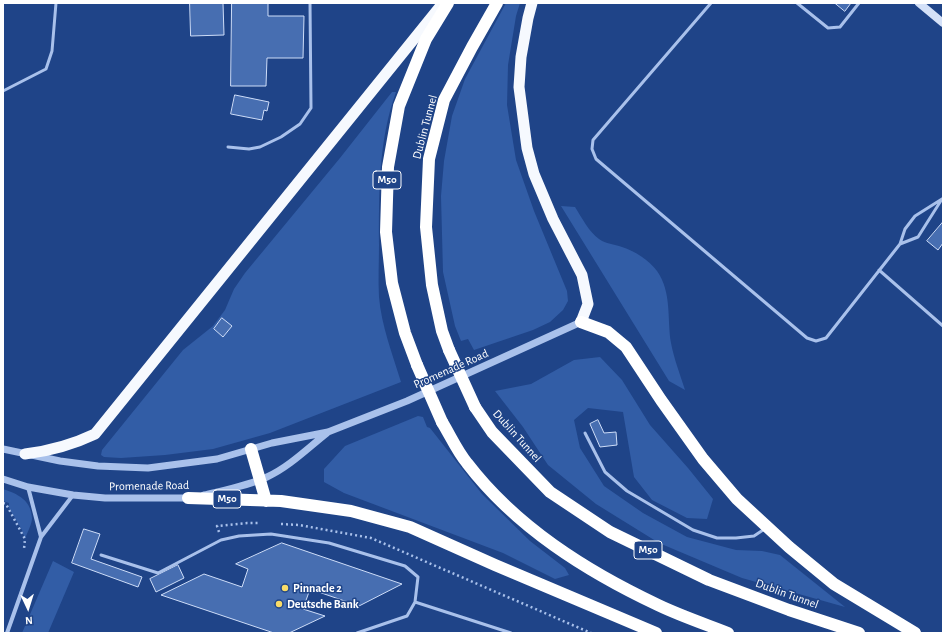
<!DOCTYPE html>
<style>
body{margin:0}
#map{position:relative;width:946px;height:636px;overflow:hidden;background:#1f4488;font-family:"Alegreya Sans",sans-serif}
canvas{display:block}
.frame{position:absolute;inset:0;border:4px solid #fff;pointer-events:none}
.north{position:absolute;left:8px;top:588px;width:40px;height:40px;-webkit-text-stroke:3px #1f4488;paint-order:stroke;rotate:176deg;font-size:11px;font-weight:700;line-height:16px;text-align:center;color:#fff}
.north::after{content:'';display:block;margin:auto;width:14px;height:18px;background:#fff;clip-path:polygon(50% 0,100% 100%,50% 72%,0 100%)}
</style>
<div id="map">
<canvas width="946" height="636"></canvas>
<div class="frame"></div>
<div class="north">N</div>
</div>
<script>
const c = document.querySelector('canvas').getContext('2d');
c.lineJoin = 'round';
function fillPath(path, color) {
  c.fillStyle = color;
  c.fill(path, 'evenodd');
}
function trace(path, color, width, dash) {
  c.strokeStyle = color;
  c.lineWidth = width;
  c.lineCap = dash ? 'butt' : 'round';
  c.setLineDash(dash || []);
  c.stroke(path);
}
function label(font, color, halo, rows, align = 'center') {
  c.font = font + ' "Alegreya Sans",sans-serif';
  c.lineWidth = 3;
  c.setLineDash([]);
  c.textBaseline = 'middle';
  c.strokeStyle = halo;
  c.fillStyle = color;
  for (const [text, x, y, turn = 0] of rows) {
    c.save();
    c.translate(x, y);
    c.rotate((+turn || 0) * Math.PI / 180);
    c.textAlign = isNaN(turn) ? turn : align;
    if (halo) c.strokeText(text, 0, 0);
    c.fillText(text, 0, 0);
    c.restore();
  }
}
fillPath(new Path2D(`
 M 506,3 L 520,3 L 516,16 L 508,65 L 507,105 L 516,160 L 534,211 L 567,291 L 568,301 L 563,310 L 550,322 L 533,330 L 474,350 L 468,339 L 461,341 L 455,326 L 443,272 L 441,196 L 444,161 L 452,116 L 465,79 Z
 M 392,92 L 396,92 C 378,142 379,194 379,245 C 379,262 378,280 379,297 C 381,324 393,356 401,382 L 270,433 L 213,449 L 165,455 L 121,458 L 104,457 L 101,455 L 102,450 L 183,350 L 213,326 L 225,310 L 234,289 L 245,273 L 340,158 Z
 M 561,206 L 575,207 C 582,218 589,232 599,239 C 606,244 614,244 622,247 C 635,251 649,260 657,271 C 672,292 667,319 671,343 C 674,359 680,374 685,390 L 669,381 Z
 M 600,357 L 622,380 L 650,425 L 688,468 L 713,499 L 707,519 L 687,518 L 652,500 L 634,477 L 623,412 L 588,408 L 574,420 L 580,448 L 604,486 L 643,513 L 687,537 L 736,550 L 762,551 L 780,555 L 845,607 L 742,578 L 659,543 L 596,504 L 548,465 L 523,427 L 495,391 L 531,384 L 574,360 Z
 M 418,416 L 423,417 L 427,427 L 430,428 L 482,494 L 530,541 L 565,568 L 569,575 L 555,579 L 503,553 L 344,493 L 324,482 L 324,469 L 345,446 Z
 M 3,489 C 18,494 31,500 32,518 C 32,524 27,533 25,539 L 22,530 L 9,508 L 9,503 L 3,501 Z
 M 53,561 L 74,572 L 48,633 L 22,633 Z`), '#325da6');
const building = new Path2D(`
 M 190,3 L 223,3 L 224,35 L 191,36 Z
 M 232,3 L 268,3 L 268,16 L 304,16 L 303,58 L 267,58 L 266,86 L 231,86 Z
 M 835,3 L 851,3 L 845,11 Z
 M 235,95 L 269,102 L 267,111 L 264,110 L 262,120 L 231,114 Z
 M 943,222 L 943,243 L 938,250 L 927,241 Z
 M 222,318 L 232,326 L 223,337 L 214,329 Z
 M 598,420 L 604,433 L 616,432 L 617,445 L 600,447 L 590,424 Z
 M 84,529 L 100,534 L 91,559 L 142,577 L 138,587 L 72,563 Z
 M 282,543 L 402,584 L 359,606 L 310,589 L 303,609 L 325,616 L 289,633 L 274,633 L 161,595 L 204,574 L 242,587 L 248,569 L 236,564 Z
 M 178,565 L 184,578 L 156,592 L 150,579 Z`);
fillPath(building, '#476eb1');
trace(building, '#ceddf8', 1);
trace(new Path2D(`
 M 3,503 L 6,504 L 25,539 L 24,549
 M 281,524 L 299,525 L 371,538 L 591,633
 M 219,532 L 217,526 L 247,523 L 260,523`), '#a9c1eb', 2.5, [2, 3]);
trace(new Path2D(`
 M 711,3 L 593,140 L 592,149 L 596,159 L 807,338 L 816,341 L 826,338 L 900,244 L 905,229 L 915,216 L 942,199
 M 797,3 L 828,28 L 840,27 L 859,3
 M 3,91 L 46,69 L 52,51 L 56,3
 M 228,147 L 249,149 L 260,147 L 281,137 L 300,124 L 311,108 L 310,3
 M 900,244 L 918,237 L 942,199
 M 879,270 L 943,326
 M 585,433 L 605,472 L 627,491 L 693,530 L 717,538 L 736,538 L 754,536 L 766,528
 M 101,555 L 158,573 L 221,540 L 239,536 L 271,534 L 329,543 L 405,566 L 418,577 L 415,602 L 407,616 L 357,633
 M 415,602 L 511,633`), '#a9c1eb', 3);
trace(new Path2D(`
 M 28,487 L 41,537
 M 7,633 L 41,537 L 73,495`), '#a9c1eb', 4);
trace(new Path2D(`
 M 3,449 L 60,461 L 98,466 L 148,468 L 217,459 L 272,443 L 328,432 L 407,401 L 581,322
 M 3,479 L 28,487 L 73,495 L 105,498 L 190,498
 M 204,495 C 225,490 247,486 267,477 C 289,467 308,448 327,433`), '#a9c1eb', 7);
trace(new Path2D(`
 M 919,3 L 943,23`), '#d4e1f8', 8);
trace(new Path2D(`
 M 532,3 L 528,18 L 521,57 L 519,87 L 527,148 L 534,174 L 553,219 L 582,275 L 588,304 L 581,322
 M 25,454 C 50,451 72,445 95,434 L 443,3`), '#f6f9fe', 11);
trace(new Path2D(`
 M 581,322 L 608,332 L 626,347 L 661,400 L 703,459 L 737,499 L 789,547 L 834,584 L 915,633
 M 449,350 L 442,331 L 432,285 L 426,227 L 429,159 L 444,100 L 472,47 L 497,3
 M 417,365 L 405,333 L 392,283 L 386,232 L 388,167 L 399,106 L 426,39 L 448,3
 M 475,407 L 492,432 L 550,492 L 610,532 L 709,580 L 789,610 L 859,633
 M 442,422 C 450,435 457,451 467,463 C 516,527 586,571 658,605 C 681,616 705,624 728,633
 M 251,449 L 266,501
 M 188,498 L 281,501 L 351,511 L 410,527 L 495,565 L 656,633`), '#fff', 12);
trace(new Path2D(`
 M 449,350 L 475,407
 M 417,365 L 442,422`), '#fff', 12);
for (const [x, y, r, color] of [
 [285,588,4,"#f9db68"],
 [279,604,4,"#f9db68"]
]) {
  const dot = new Path2D();
  dot.arc(x, y, r, 0, 2 * Math.PI);
  c.fillStyle = color;
  c.fill(dot);
  trace(dot, '#1f4488', 1.5);
}
for (const [x, y, w] of [
 [387,180,28],
 [227,499,28],
 [648,550,28]
]) {
  const box = new Path2D();
  box.roundRect(x - w / 2, y - 9, w, 18, 3);
  c.fillStyle = '#1f4488';
  c.fill(box);
  trace(box, '#fff', 1);
}
label('bold 11px', '#fff', null, [
 ["M50",387,180],
 ["M50",227,499],
 ["M50",648,550]
]);
label('12px', '#fff', '#1f4488', [
 ["Dublin Tunnel",425,127,-75],
 ["Promenade Road",451,369,-24],
 ["Dublin Tunnel",517,436,48],
 ["Promenade Road",149,486,-1],
 ["Dublin Tunnel",787,594,20]
]);
label('bold 12px', '#fff', '#1f4488', [
 ["Pinnacle 2",293,588],
 ["Deutsche Bank",287,604]
], 'left');
</script>
